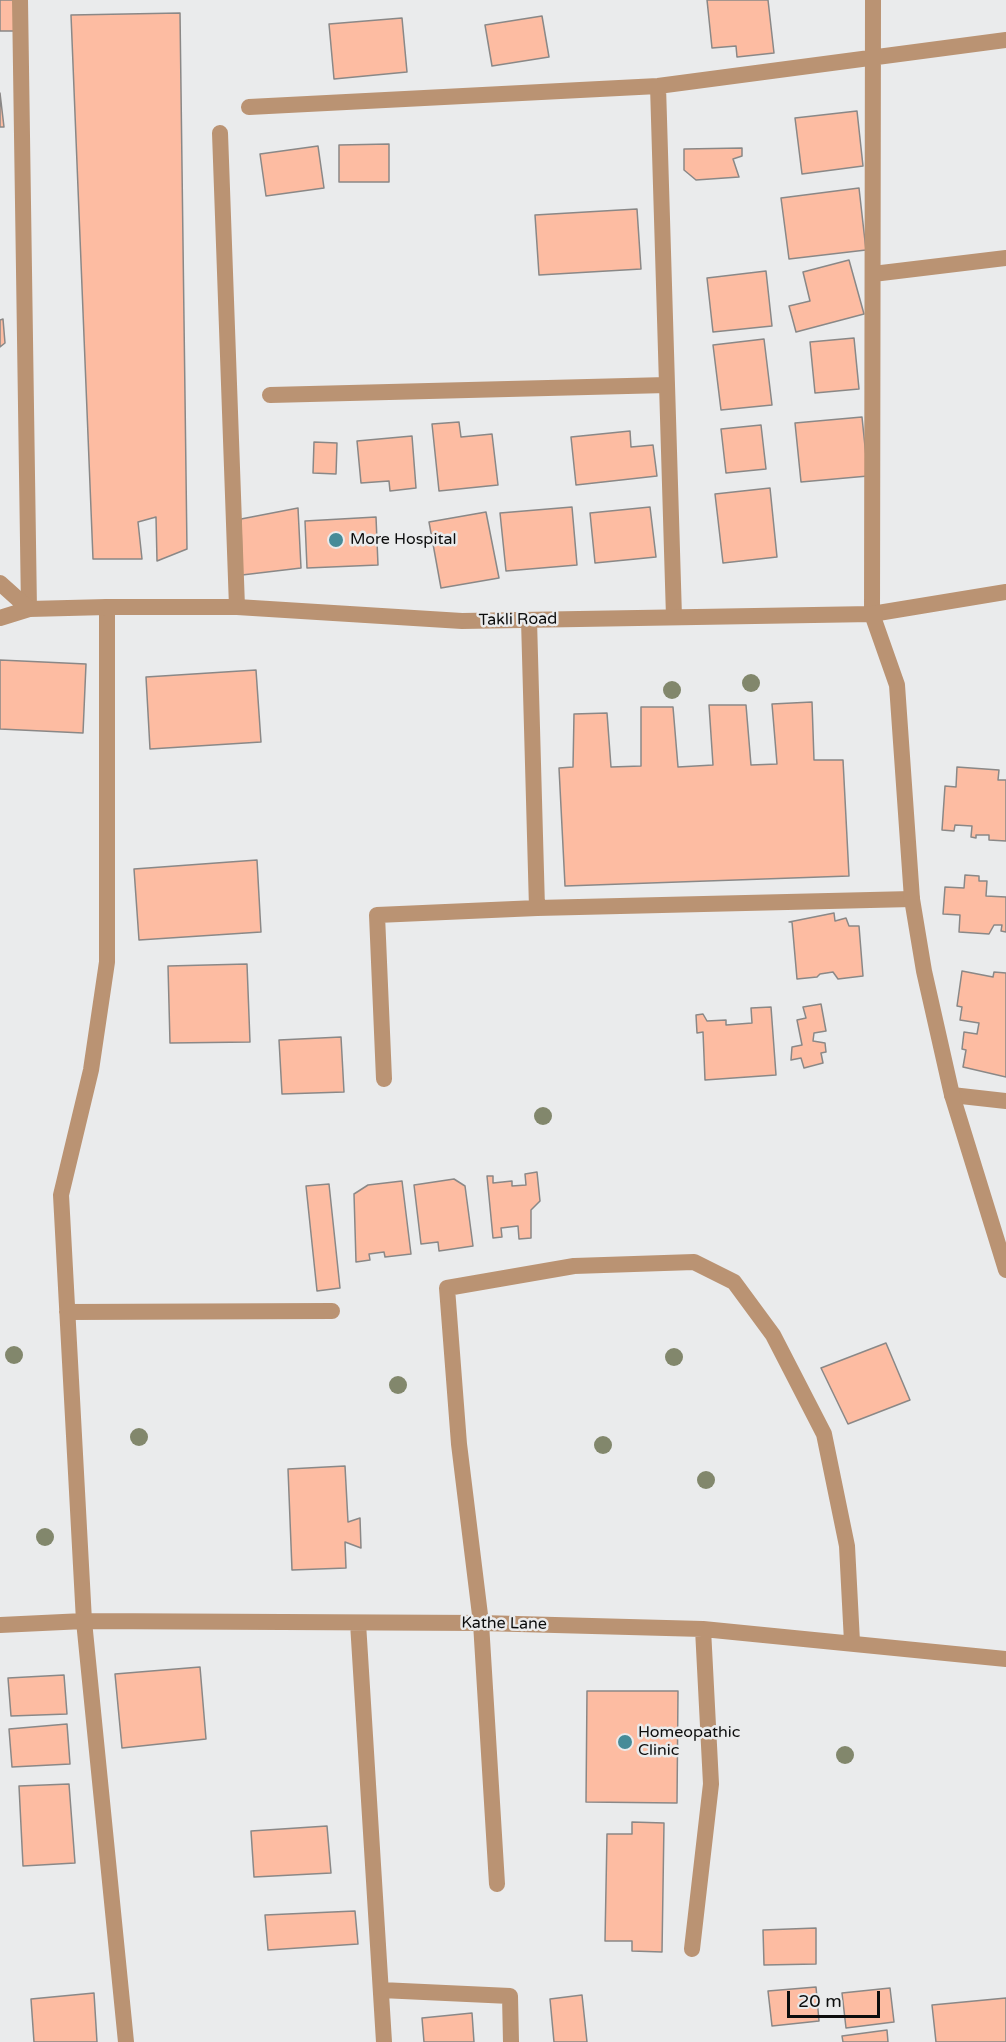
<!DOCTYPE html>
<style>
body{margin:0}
#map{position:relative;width:1006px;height:2042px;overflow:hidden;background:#eaebec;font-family:"Varela Round",sans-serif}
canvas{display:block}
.scale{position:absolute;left:787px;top:1991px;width:93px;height:27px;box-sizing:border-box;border:3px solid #0c0d0d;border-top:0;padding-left:8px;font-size:18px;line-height:21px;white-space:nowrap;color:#0c0d0d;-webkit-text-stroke:4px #eaebec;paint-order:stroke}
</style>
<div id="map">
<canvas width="1006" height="2042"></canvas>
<div class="scale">20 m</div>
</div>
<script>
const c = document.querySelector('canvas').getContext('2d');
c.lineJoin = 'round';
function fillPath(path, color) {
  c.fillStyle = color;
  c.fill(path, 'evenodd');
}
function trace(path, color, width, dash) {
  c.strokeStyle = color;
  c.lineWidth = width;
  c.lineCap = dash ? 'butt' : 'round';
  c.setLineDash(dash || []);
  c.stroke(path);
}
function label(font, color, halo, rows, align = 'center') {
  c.font = font + ' "Varela Round",sans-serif';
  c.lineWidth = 5;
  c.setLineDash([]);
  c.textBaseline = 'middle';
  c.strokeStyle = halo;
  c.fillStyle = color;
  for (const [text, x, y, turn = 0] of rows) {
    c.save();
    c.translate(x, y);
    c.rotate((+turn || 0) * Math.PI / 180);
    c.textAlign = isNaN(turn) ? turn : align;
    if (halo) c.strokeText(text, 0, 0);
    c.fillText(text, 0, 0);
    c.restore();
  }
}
const building = new Path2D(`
 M 0,0 L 15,0 L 16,31 L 0,31 Z
 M 707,0 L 768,0 L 774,53 L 737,57 L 736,46 L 712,48 Z
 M 180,13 L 187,549 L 157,561 L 156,517 L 138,522 L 142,559 L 93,559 L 71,15 Z
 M 542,16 L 549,57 L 492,66 L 485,25 Z
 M 402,18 L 407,72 L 334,79 L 329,24 Z
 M 0,93 L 4,127 L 0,127 Z
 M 857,111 L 863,166 L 802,174 L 795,118 Z
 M 389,144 L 389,182 L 339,182 L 339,145 Z
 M 318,146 L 324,188 L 266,196 L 260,154 Z
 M 742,148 L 742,156 L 733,159 L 739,177 L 696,180 L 684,170 L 684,149 Z
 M 859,188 L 866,250 L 789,259 L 781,198 Z
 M 637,209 L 641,269 L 539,275 L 535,215 Z
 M 849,260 L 864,314 L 796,332 L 789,306 L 810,301 L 803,272 Z
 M 766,271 L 772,326 L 713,332 L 707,278 Z
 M 3,319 L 5,343 L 0,347 L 0,320 Z
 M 854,338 L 859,389 L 815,393 L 810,342 Z
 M 764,339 L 772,405 L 721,410 L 713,345 Z
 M 862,417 L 868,476 L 801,482 L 795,423 Z
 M 459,422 L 461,437 L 492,434 L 498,485 L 439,491 L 432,424 Z
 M 761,425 L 766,469 L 726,473 L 721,429 Z
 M 630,431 L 631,447 L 653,445 L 657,476 L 576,485 L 571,437 Z
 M 412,436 L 416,488 L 390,491 L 389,481 L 361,483 L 357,441 Z
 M 314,442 L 337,443 L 336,474 L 313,473 Z
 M 770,488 L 777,557 L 723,563 L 715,494 Z
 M 572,507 L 577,565 L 506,571 L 500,513 Z
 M 650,507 L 656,557 L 595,563 L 590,513 Z
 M 298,508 L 301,568 L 242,575 L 241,519 Z
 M 486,512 L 499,578 L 441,588 L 429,522 Z
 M 376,517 L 378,565 L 307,568 L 305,521 Z
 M 0,660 L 86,664 L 83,733 L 0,729 Z
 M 256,670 L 261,742 L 150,749 L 146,677 Z
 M 812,702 L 814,760 L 843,760 L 849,876 L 565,886 L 559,768 L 573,767 L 574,714 L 607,713 L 611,767 L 641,766 L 641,707 L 673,707 L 678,767 L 713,765 L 709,705 L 746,705 L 751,765 L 777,764 L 772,704 Z
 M 957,767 L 999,770 L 998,780 L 1006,780 L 1006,841 L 989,840 L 989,835 L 976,835 L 976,838 L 971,837 L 972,826 L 955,825 L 954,831 L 942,830 L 945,786 L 956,787 Z
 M 257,860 L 261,932 L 139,940 L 134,869 Z
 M 965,875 L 979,876 L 979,881 L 987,881 L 986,896 L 1006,897 L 1006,932 L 1001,931 L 1002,925 L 994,925 L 989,934 L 959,932 L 960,915 L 943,914 L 945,887 L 964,888 Z
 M 834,913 L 835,921 L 846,918 L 849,926 L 859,926 L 863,976 L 838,979 L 833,972 L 820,974 L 817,977 L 797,979 L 792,922 L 789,922 Z
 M 247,964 L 250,1042 L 170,1043 L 168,966 Z
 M 962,971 L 993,977 L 994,972 L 1006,973 L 1006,1077 L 963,1067 L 966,1050 L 962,1049 L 964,1032 L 977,1034 L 979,1023 L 960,1020 L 962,1007 L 957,1006 Z
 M 821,1004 L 826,1031 L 814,1033 L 813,1041 L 825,1043 L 826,1052 L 821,1053 L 823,1063 L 804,1068 L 801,1058 L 791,1060 L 792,1047 L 802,1045 L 797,1020 L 806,1018 L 803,1007 Z
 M 771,1007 L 776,1075 L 705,1080 L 703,1032 L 697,1033 L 696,1015 L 703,1014 L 707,1021 L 726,1020 L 726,1025 L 752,1023 L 751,1008 Z
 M 341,1037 L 344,1092 L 282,1094 L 279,1040 Z
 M 537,1172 L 540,1201 L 531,1210 L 531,1238 L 519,1239 L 518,1226 L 501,1228 L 502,1237 L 493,1238 L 487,1176 L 493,1176 L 493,1183 L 512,1181 L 512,1186 L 526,1185 L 525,1174 Z
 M 454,1179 L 465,1186 L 473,1246 L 439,1251 L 438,1242 L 421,1244 L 414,1185 Z
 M 402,1181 L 411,1254 L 385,1257 L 384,1252 L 369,1254 L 370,1260 L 356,1262 L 354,1194 L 368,1185 Z
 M 329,1184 L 340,1288 L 317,1291 L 306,1186 Z
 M 886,1343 L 910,1400 L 848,1424 L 821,1368 Z
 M 345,1466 L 348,1522 L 360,1518 L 361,1548 L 345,1542 L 346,1568 L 292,1570 L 288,1469 Z
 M 200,1667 L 206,1739 L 122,1748 L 115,1674 Z
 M 64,1675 L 67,1714 L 11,1716 L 8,1678 Z
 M 587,1691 L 678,1691 L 677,1803 L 586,1802 Z
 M 67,1724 L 70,1764 L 12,1767 L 9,1729 Z
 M 69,1784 L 75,1863 L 23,1866 L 19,1786 Z
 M 632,1822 L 664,1823 L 662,1952 L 632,1951 L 632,1941 L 605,1941 L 607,1834 L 632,1834 Z
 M 327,1826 L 331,1873 L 254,1877 L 251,1831 Z
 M 355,1911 L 358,1944 L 268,1950 L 265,1915 Z
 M 816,1928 L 816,1964 L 764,1965 L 763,1930 Z
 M 816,1987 L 819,2021 L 772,2026 L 768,1991 Z
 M 890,1988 L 894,2022 L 846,2028 L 842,1993 Z
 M 94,1993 L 97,2042 L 34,2042 L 31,1999 Z
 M 582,1995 L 587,2042 L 554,2042 L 550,1999 Z
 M 1006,1998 L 1006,2042 L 936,2042 L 932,2005 Z
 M 472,2013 L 474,2042 L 424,2042 L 422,2018 Z
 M 887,2030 L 888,2042 L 843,2042 L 842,2036 Z`);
fillPath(building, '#fdbca2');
trace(building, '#8a8887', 1.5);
trace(new Path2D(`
 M 20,0 L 29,609
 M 658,86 L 674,617
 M 249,107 L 658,86 L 1006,40
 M 220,133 L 237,607
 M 873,274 L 1006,258
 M 270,395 L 667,385
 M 107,607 L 107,962 L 91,1070 L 61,1195 L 84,1621 L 126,2042
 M 872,614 L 873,0
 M 537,908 L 912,899
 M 384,1079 L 377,915 L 537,908 L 529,620
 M 952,1095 L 1006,1101
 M 67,1312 L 332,1311
 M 358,1623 L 384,2042
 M 0,1625 L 84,1621 L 481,1623 L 703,1629 L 1006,1659
 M 497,1884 L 481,1623 L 459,1444 L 447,1288 L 574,1266 L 694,1262 L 734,1282 L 773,1335 L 824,1434 L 847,1546 L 852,1642
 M 692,1949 L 711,1784 L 703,1629
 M 381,1990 L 510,1996 L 511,2042`), '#ba9373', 16);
trace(new Path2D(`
 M 0,583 L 29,609
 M 872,614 L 897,685 L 912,899 L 924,971 L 952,1095 L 1006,1270
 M 0,618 L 29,609 L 107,607 L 237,607 L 462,621 L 872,614 L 1006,592`), '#ba9373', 16);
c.fillStyle = '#82876c';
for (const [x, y] of [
 [751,683],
 [672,690],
 [543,1116],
 [14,1355],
 [674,1357],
 [398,1385],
 [139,1437],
 [603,1445],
 [706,1480],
 [45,1537],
 [845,1755]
]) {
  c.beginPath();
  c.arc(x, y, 9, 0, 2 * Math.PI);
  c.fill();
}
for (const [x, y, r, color] of [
 [336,540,8,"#468b98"],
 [625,1742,8,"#468b98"]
]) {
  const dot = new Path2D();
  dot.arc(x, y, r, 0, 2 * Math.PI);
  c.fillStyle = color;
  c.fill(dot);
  trace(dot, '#eaebec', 2);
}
label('16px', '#0c0d0d', '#eaebec', [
 ["More Hospital",350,540],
 ["Homeopathic",638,1733],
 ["Clinic",638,1751]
], 'left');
label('16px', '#0c0d0d', '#eaebec', [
 ["Takli Road",518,620,-1],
 ["Kathe Lane",504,1624,1]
]);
</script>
